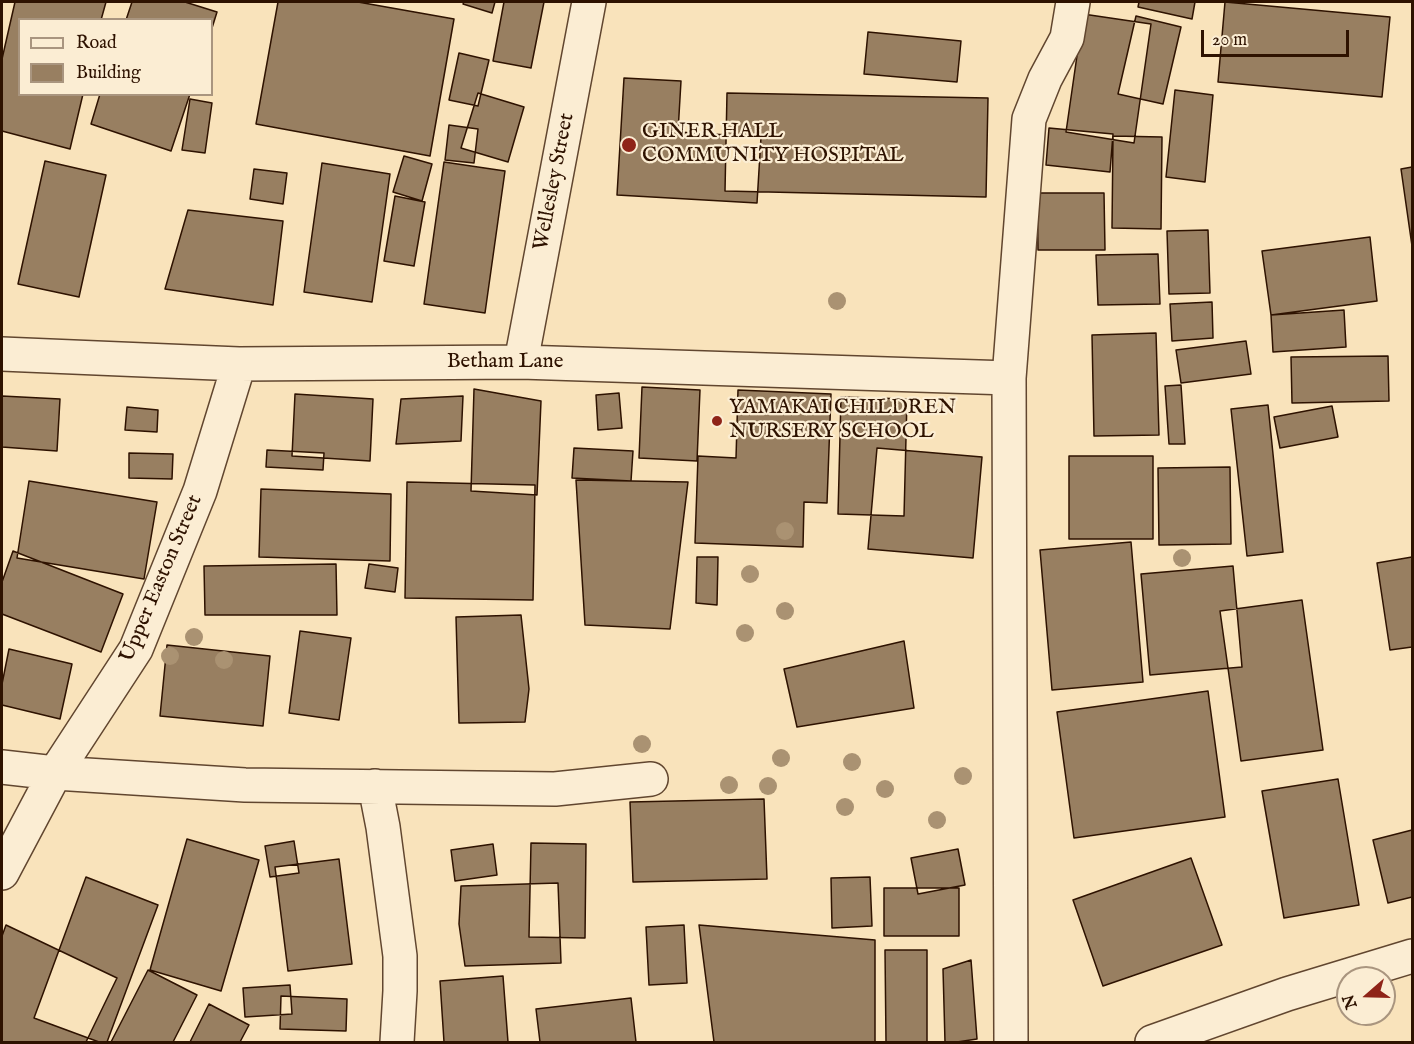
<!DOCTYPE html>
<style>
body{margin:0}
#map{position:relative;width:1414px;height:1044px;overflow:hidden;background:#f9e3bb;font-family:"IM FELL English",serif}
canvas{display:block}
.frame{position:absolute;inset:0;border:3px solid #2e1200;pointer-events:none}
.legend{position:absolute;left:18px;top:18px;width:195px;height:78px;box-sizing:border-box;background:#fbedd3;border:2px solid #a9957f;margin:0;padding:8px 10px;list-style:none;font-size:18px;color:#2e1200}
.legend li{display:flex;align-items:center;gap:12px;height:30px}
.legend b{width:30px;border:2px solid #a9957f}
.north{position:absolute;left:1336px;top:966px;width:60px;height:60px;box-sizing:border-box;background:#fbedd3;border:2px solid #a9957f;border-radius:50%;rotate:250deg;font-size:16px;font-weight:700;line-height:24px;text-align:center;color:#2e1200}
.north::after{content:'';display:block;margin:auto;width:21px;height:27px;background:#8f2418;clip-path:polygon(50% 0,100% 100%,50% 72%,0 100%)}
.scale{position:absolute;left:1201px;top:30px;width:148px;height:27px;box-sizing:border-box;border:3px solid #2e1200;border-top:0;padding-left:8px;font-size:18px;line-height:21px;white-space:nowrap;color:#2e1200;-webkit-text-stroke:4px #fbedd3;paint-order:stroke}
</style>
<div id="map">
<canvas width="1414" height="1044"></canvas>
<div class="frame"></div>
<ul class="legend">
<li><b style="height:8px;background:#fbedd3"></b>Road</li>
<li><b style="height:16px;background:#987f61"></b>Building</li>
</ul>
<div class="north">N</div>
<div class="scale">20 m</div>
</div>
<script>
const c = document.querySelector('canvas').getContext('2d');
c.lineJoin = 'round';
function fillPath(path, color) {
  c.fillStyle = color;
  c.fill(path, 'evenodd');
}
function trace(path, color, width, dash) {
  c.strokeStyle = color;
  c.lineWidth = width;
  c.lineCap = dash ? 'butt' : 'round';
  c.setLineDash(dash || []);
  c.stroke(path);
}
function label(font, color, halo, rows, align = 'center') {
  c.font = font + ' "IM FELL English",serif';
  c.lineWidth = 4.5;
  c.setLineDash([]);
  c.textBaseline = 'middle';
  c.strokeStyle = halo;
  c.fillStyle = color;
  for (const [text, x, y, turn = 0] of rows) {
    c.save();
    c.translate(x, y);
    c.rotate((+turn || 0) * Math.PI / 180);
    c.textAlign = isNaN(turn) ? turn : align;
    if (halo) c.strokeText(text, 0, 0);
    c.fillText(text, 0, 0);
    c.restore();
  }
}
const building = new Path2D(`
 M 15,2 L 106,2 L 101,20 L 20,20 L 20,94 L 83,94 L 70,149 L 2,131 L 2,59 Z
 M 132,2 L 185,2 L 217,12 L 212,28 L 212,20 L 126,20 Z
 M 278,2 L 358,2 L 454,19 L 430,156 L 256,124 Z
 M 464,2 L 495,2 L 492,13 L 463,4 Z
 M 504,2 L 544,2 L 531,68 L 493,61 Z
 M 1139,2 L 1195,2 L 1192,19 L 1138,7 Z
 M 1225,2 L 1390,17 L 1382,97 L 1218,82 Z
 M 1083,14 L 1151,24 L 1134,143 L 1066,132 Z
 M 1136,16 L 1181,27 L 1163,104 L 1118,94 Z
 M 868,32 L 961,41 L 957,82 L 864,74 Z
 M 459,53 L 489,60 L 478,106 L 449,100 Z
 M 624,78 L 681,81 L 678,132 L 761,137 L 757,203 L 617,195 Z
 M 1175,90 L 1213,95 L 1205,182 L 1166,177 Z
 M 478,93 L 524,107 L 508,162 L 461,148 Z
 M 727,93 L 988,98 L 986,197 L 725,191 Z
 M 100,94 L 190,94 L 171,151 L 91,124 Z
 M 190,99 L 212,103 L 205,153 L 182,150 Z
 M 449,125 L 478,129 L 474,163 L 445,160 Z
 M 1049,128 L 1113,134 L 1110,172 L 1046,165 Z
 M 1113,136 L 1162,137 L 1161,229 L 1112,228 Z
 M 404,156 L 432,164 L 422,201 L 393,192 Z
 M 45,161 L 106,175 L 79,297 L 18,284 Z
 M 444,162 L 505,171 L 485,313 L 424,304 Z
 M 322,163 L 390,174 L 372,302 L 304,292 Z
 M 1412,167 L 1412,246 L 1401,169 Z
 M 254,169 L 287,173 L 283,204 L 250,199 Z
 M 1037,193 L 1104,193 L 1105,250 L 1038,250 Z
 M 395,196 L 425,202 L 414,266 L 384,261 Z
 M 188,210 L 283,221 L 273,305 L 165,289 Z
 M 1208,230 L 1210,293 L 1169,294 L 1167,231 Z
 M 1370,237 L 1377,301 L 1271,315 L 1262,251 Z
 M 1158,254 L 1160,304 L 1098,305 L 1096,255 Z
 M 1212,302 L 1213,338 L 1172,341 L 1170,304 Z
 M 1344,310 L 1346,347 L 1273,352 L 1271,315 Z
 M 1156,333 L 1159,435 L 1094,436 L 1092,335 Z
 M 1246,341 L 1251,374 L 1181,383 L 1176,350 Z
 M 1388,356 L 1389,401 L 1292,403 L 1291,357 Z
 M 1181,385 L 1185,444 L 1169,444 L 1165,386 Z
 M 642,387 L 700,390 L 697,461 L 639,458 Z
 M 474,389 L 541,401 L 537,495 L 471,491 Z
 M 738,390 L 831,394 L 827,503 L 804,502 L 803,547 L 695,543 L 698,456 L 736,458 Z
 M 619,393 L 622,428 L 598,430 L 596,395 Z
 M 295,394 L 373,399 L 370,461 L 292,456 Z
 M 2,396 L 60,399 L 57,451 L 2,447 Z
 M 463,396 L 461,441 L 396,444 L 401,399 Z
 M 841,397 L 907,399 L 904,516 L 838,514 Z
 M 1268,405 L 1283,552 L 1247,556 L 1231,409 Z
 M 1332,406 L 1338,437 L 1280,448 L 1274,417 Z
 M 127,407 L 158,410 L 157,432 L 125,430 Z
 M 574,448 L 633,451 L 631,481 L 572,478 Z
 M 877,448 L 982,457 L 973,558 L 868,549 Z
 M 267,450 L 324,453 L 323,470 L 266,467 Z
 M 129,453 L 173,454 L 172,479 L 129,478 Z
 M 1069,456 L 1153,456 L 1153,539 L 1069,539 Z
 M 1230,467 L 1231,544 L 1159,545 L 1158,468 Z
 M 576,480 L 688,482 L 670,629 L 585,625 Z
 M 29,481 L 157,502 L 144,579 L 17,558 Z
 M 407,482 L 535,485 L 533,600 L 405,598 Z
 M 261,489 L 391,494 L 390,561 L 259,557 Z
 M 1131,542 L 1143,682 L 1052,690 L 1040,550 Z
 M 13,551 L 123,594 L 101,652 L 2,614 L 2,582 Z
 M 697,557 L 718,557 L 717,605 L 696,603 Z
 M 1412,557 L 1412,647 L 1390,650 L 1377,563 Z
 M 336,564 L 337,615 L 205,615 L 204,566 Z
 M 369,564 L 398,568 L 395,592 L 365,588 Z
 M 1233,566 L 1242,667 L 1150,675 L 1141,574 Z
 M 1302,600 L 1323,750 L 1241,761 L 1220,611 Z
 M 521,615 L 529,689 L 525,722 L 459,723 L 456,617 Z
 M 300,631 L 351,638 L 339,720 L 289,713 Z
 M 904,641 L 914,708 L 797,727 L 784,669 Z
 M 167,645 L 270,656 L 263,726 L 160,716 Z
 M 9,649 L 72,664 L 60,719 L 2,705 L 2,684 Z
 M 1208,691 L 1225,817 L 1074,838 L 1057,712 Z
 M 1338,779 L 1359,905 L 1284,918 L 1262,791 Z
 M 764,799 L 767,879 L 633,882 L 630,802 Z
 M 1412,830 L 1412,897 L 1388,903 L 1373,840 Z
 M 187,839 L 259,860 L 221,991 L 150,970 Z
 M 294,841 L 299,873 L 270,877 L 265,846 Z
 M 531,843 L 586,844 L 585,938 L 529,937 Z
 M 493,844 L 497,875 L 455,881 L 451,850 Z
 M 958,849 L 965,885 L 918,894 L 911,858 Z
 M 1191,858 L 1222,945 L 1103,986 L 1073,900 Z
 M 339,859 L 352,964 L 288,971 L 275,867 Z
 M 86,877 L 158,905 L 107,1042 L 99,1042 L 34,1018 Z
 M 870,877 L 872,926 L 832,928 L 831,878 Z
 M 558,883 L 561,963 L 465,966 L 459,924 L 461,886 Z
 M 884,888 L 959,888 L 959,936 L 884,936 Z
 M 6,925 L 117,978 L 86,1042 L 2,1042 L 2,936 Z
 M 684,925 L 687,983 L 649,985 L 646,927 Z
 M 699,925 L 875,940 L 875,1042 L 714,1042 Z
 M 885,950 L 927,950 L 927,1042 L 886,1042 Z
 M 971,960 L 977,1039 L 957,1042 L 945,1042 L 943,969 Z
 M 148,970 L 197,995 L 173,1042 L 111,1042 Z
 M 503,976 L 508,1042 L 444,1042 L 440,981 Z
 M 290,985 L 292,1014 L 245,1017 L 243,988 Z
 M 281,996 L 347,999 L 346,1031 L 280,1029 Z
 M 631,998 L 636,1042 L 540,1042 L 536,1009 Z
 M 209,1004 L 249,1025 L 240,1042 L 190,1042 Z`);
fillPath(building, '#987f61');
trace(building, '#2e1200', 1.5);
const minor = new Path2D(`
 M 2,354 L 239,364 L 521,362 L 1009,378
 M 521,362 L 589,2
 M 2,767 L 55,773 L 245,785 L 555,789 L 651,779
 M 375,786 L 383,827 L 400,956 L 400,991 L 397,1042
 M 2,873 L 55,773 L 136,649 L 200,491 L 239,364
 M 1011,1042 L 1009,378 L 1029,119 L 1045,79 L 1067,38 L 1073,2
 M 1152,1042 L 1287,994 L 1412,956`);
trace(minor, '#61462f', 36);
trace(minor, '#fbedd3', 33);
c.fillStyle = '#aa9272';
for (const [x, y] of [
 [837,301],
 [785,531],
 [1182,558],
 [750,574],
 [785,611],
 [745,633],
 [194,637],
 [170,656],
 [224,660],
 [642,744],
 [781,758],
 [852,762],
 [963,776],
 [729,785],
 [768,786],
 [885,789],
 [845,807],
 [937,820]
]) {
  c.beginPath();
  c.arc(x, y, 9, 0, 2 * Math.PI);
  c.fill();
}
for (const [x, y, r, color] of [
 [629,145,8,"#8f2418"],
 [717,421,6,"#8f2418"]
]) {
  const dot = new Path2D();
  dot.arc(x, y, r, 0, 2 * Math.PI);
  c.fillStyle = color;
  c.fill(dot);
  trace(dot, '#fbedd3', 2);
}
label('21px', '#2e1200', '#fbedd3', [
 ["GINER HALL",642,133],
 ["COMMUNITY HOSPITAL",642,157],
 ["YAMAKAI CHILDREN",729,409],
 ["NURSERY SCHOOL",729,433]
], 'left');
label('21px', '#2e1200', '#fbedd3', [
 ["Wellesley Street",555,182,-79],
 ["Betham Lane",505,363],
 ["Upper Easton Street",162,579,-67]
]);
</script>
